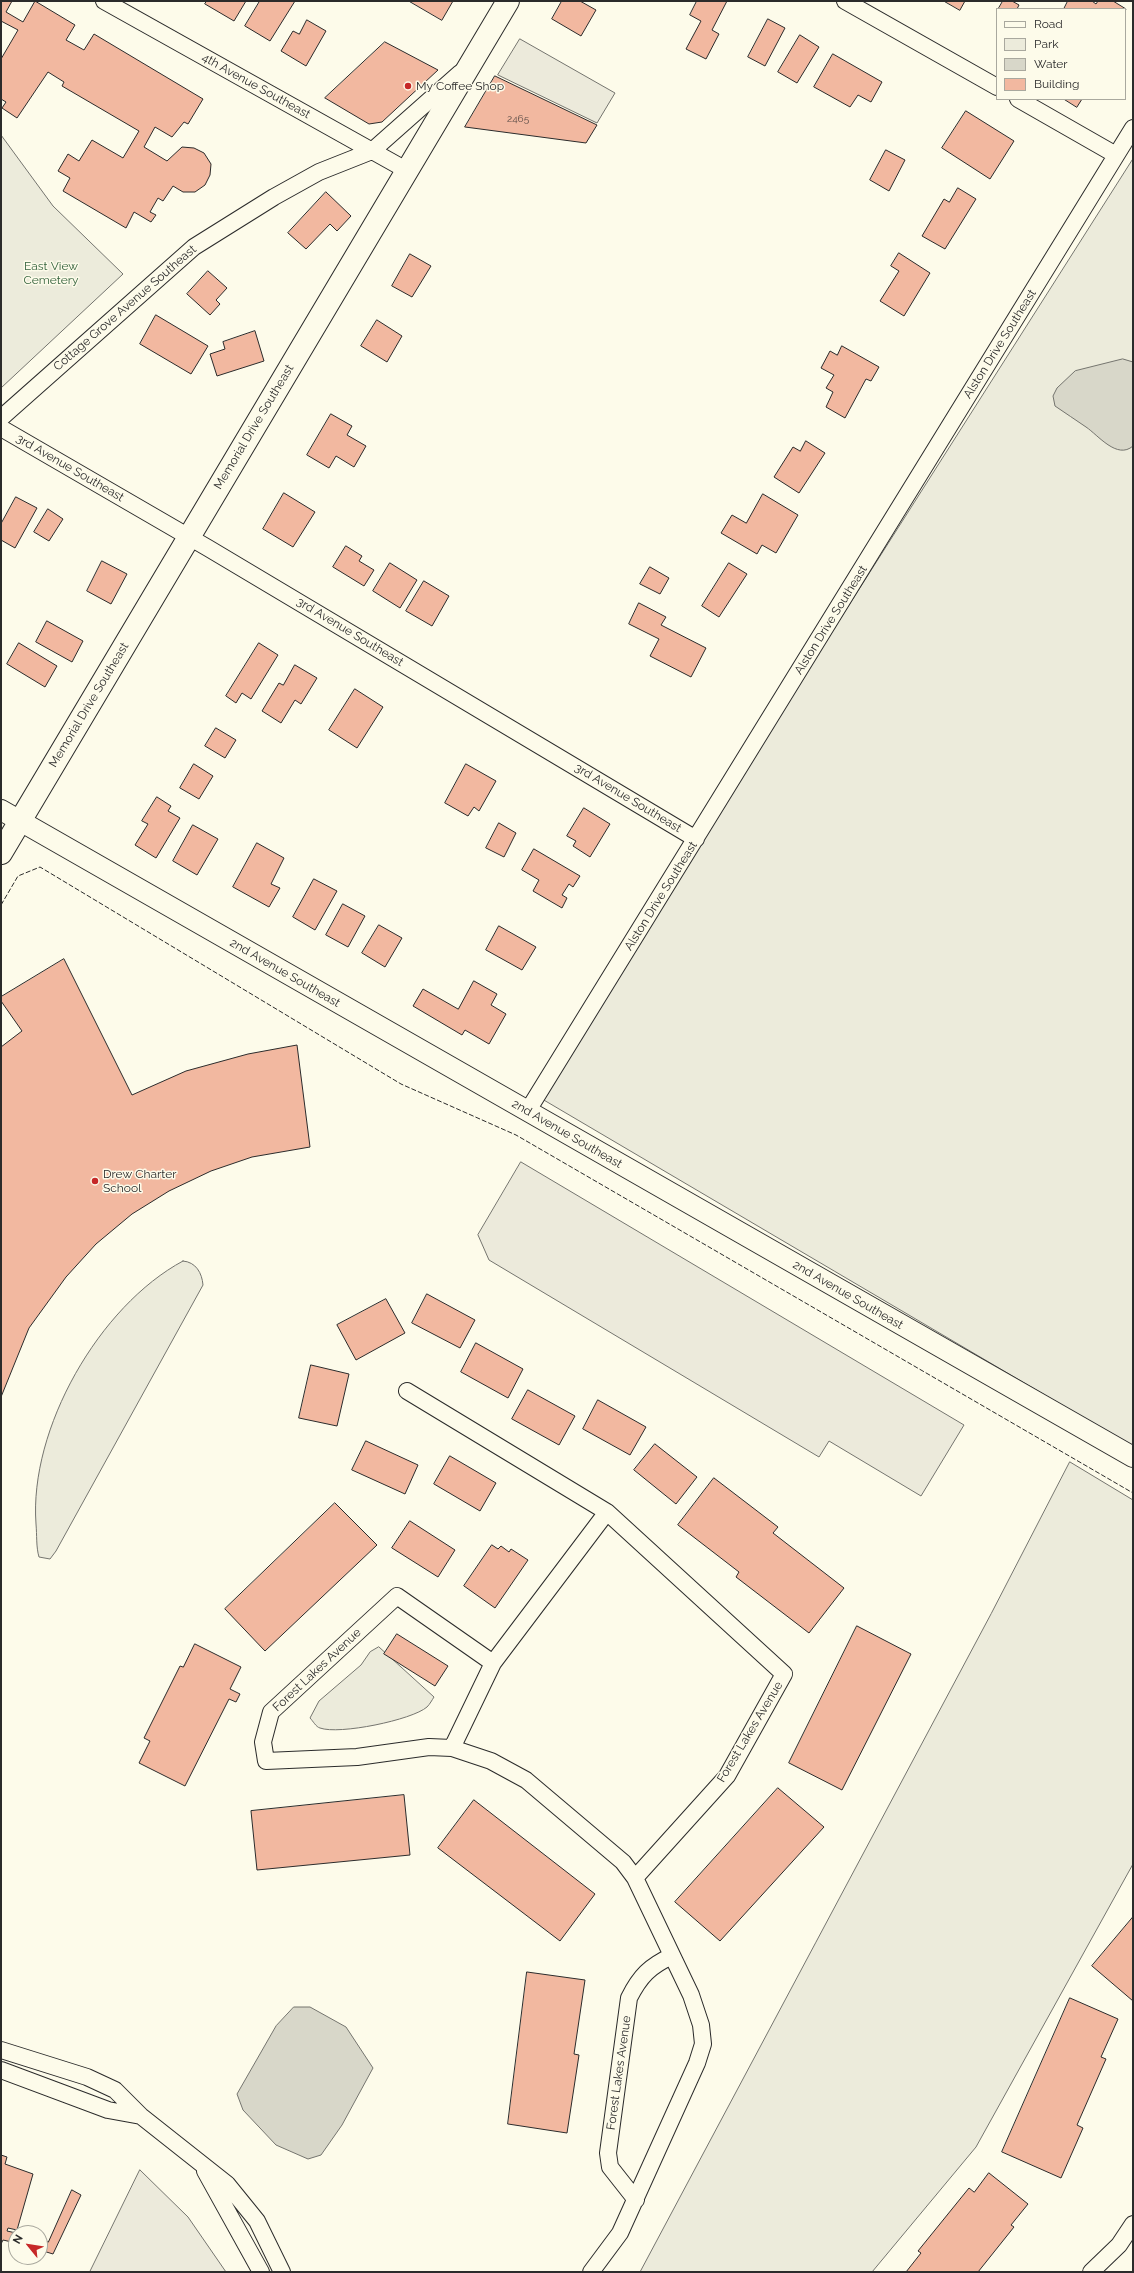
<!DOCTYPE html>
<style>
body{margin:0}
#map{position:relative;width:1134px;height:2273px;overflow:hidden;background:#fdfbea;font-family:Raleway,sans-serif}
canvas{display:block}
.frame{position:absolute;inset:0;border:2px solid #2b2b2b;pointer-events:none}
.legend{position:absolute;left:996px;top:8px;width:130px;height:92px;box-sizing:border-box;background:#fdfbea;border:1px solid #a9a89e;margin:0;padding:5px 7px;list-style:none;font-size:12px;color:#2b2b2b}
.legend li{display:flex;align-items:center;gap:8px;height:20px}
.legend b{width:20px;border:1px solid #a9a89e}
.north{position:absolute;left:8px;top:2225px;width:40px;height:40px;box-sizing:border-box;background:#fdfbea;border:1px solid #a9a89e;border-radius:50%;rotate:300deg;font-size:11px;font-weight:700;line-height:16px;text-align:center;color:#2b2b2b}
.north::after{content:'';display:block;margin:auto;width:14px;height:18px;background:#c62828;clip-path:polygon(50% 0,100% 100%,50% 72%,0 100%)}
</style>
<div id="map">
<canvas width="1134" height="2273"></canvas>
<div class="frame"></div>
<ul class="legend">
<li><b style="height:5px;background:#fdfbea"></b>Road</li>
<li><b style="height:11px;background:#ecebdb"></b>Park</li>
<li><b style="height:11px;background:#d8d7c9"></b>Water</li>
<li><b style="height:11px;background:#f2b8a0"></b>Building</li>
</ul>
<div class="north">N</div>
</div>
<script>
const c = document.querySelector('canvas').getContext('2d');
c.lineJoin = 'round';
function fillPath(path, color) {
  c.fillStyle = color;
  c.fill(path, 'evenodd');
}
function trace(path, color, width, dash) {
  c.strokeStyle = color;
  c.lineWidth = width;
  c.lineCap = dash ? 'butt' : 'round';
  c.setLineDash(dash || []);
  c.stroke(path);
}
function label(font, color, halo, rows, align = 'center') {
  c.font = font + ' Raleway,sans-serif';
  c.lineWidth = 3;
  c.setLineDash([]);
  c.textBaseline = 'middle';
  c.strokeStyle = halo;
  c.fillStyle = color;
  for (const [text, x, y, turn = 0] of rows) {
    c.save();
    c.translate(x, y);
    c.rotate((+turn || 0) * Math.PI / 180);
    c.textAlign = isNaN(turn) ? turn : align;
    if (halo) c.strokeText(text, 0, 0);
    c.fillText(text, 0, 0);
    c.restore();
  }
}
const green = new Path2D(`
 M 1,135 L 53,206 L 123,274 L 1,388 Z
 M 1133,159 L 1133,1447 L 537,1096 Z
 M 183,1261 C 196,1262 202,1273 203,1285 L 56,1551 L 50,1559 L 39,1557 C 36,1547 37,1535 36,1524 C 29,1429 99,1306 183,1261 Z
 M 1070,1462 L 1133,1500 L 1133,1864 L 976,2147 L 872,2272 L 640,2272 L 991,1614 Z
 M 379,1647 L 434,1697 C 432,1700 430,1704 427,1707 C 412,1720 339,1735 320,1728 C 316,1727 313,1721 310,1718 L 319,1701 L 361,1665 L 370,1652 Z`);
fillPath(green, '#ecebdb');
trace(green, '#74746e', 1);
const parking = new Path2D(`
 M 520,39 L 615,93 L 597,123 L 498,75 Z
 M 521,1162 L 964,1425 L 921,1496 L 829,1441 L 819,1457 L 489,1260 L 478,1235 Z
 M 140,2170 L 188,2217 L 226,2272 L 90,2272 Z`);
fillPath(parking, '#eceadb');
trace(parking, '#74746e', 1);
const water = new Path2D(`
 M 1123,359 L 1133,362 L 1133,446 C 1117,460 1098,435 1086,427 C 1076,420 1065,413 1055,406 L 1053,396 L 1057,388 L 1075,371 Z
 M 294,2007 L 310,2007 L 346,2027 L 373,2068 L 342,2125 L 321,2155 L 308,2159 L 276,2145 L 243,2110 L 237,2094 L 276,2026 Z`);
fillPath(water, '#d8d7c9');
trace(water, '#74746e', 1);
const building = new Path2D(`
 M 1,1 L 12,1 L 6,12 L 23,22 L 35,1 L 75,25 L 66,40 L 84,50 L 94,34 L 203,99 L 188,124 L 184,122 L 172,137 L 155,127 L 144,147 L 167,161 L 182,147 L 194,148 L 204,153 L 211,164 L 210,175 L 205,185 L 195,192 L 183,192 L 173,186 L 163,201 L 158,198 L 150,212 L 156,215 L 151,222 L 134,212 L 126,228 L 63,191 L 70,178 L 58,171 L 68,154 L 79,161 L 92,140 L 123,158 L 139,131 L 62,86 L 64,82 L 48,72 L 17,118 L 2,108 L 6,102 L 1,99 L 1,59 L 18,30 L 1,21 Z
 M 207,1 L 246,1 L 234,21 L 205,4 Z
 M 260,1 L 295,1 L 270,41 L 245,26 Z
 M 409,1 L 453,1 L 442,20 Z
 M 562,1 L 580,1 L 596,10 L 581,36 L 552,19 Z
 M 697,1 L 727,1 L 712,30 L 719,34 L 706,59 L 686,49 L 701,21 L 690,15 Z
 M 944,1 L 965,1 L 960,10 Z
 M 1003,1 L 1012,1 L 1019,5 L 1017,9 L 1000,9 L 999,8 Z
 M 1068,1 L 1092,1 L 1096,4 L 1098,1 L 1113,1 L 1126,9 L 1125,11 L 1125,9 L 1064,9 Z
 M 768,19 L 785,28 L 765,66 L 748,57 Z
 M 307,20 L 326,31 L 306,66 L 281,51 L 293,31 L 299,34 Z
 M 800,35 L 819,47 L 797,83 L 778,72 Z
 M 385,42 L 438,70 L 382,122 L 369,124 L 325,98 Z
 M 833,54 L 882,82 L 871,102 L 858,95 L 850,107 L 814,87 Z
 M 495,76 L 597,125 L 586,143 L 465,127 Z
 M 1064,99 L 1082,99 L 1077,107 Z
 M 966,111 L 1014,141 L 990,179 L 942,148 Z
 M 886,150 L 905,160 L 889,191 L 870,180 Z
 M 958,188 L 976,199 L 945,249 L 922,236 L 944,199 L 949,202 Z
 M 326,192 L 351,216 L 337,231 L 330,224 L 306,249 L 288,233 Z
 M 899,253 L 930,273 L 904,316 L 880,301 L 899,271 L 891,266 Z
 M 410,254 L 431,266 L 412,297 L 392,286 Z
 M 208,271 L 227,288 L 216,300 L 220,304 L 210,315 L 187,294 Z
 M 156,315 L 208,346 L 191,374 L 140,344 Z
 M 377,320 L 402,336 L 387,362 L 361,346 Z
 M 255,331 L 264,361 L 217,376 L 210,354 L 225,349 L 223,342 Z
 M 842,346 L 879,367 L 871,381 L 866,379 L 845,418 L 826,407 L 833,392 L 826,388 L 834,375 L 821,368 L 830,351 L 837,355 Z
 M 331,414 L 352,426 L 347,435 L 366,446 L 354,467 L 336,456 L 329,468 L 307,455 Z
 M 806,441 L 825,453 L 799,493 L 774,477 L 793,447 L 800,451 Z
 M 284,493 L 315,512 L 293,547 L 263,529 Z
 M 763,494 L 798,515 L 776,553 L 762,545 L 757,554 L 721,533 L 732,515 L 746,523 Z
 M 16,497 L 37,508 L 15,548 L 1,540 L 1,524 Z
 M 48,509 L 63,519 L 49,541 L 34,532 Z
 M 346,546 L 362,556 L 359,561 L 374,570 L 364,586 L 333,567 Z
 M 102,561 L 127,574 L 111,604 L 87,591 Z
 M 390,563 L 417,580 L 400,608 L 373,591 Z
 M 729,563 L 747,574 L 719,617 L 702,606 Z
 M 650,567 L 669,578 L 660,594 L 640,584 Z
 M 424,581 L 449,596 L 432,626 L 406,611 Z
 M 639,603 L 666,617 L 661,625 L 706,648 L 691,677 L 650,656 L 659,639 L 629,624 Z
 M 47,621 L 83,641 L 72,662 L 36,642 Z
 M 19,643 L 57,666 L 45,687 L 7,664 Z
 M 259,643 L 278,655 L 251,699 L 242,693 L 236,703 L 226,696 Z
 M 295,665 L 317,678 L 301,704 L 295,700 L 281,723 L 262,711 L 279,683 L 283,685 Z
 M 355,689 L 383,707 L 357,748 L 329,730 Z
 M 216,728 L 236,740 L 225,758 L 205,746 Z
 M 194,764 L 213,776 L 199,799 L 180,788 Z
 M 466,764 L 496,781 L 479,811 L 474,807 L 468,816 L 445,803 Z
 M 157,797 L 171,806 L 168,811 L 180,818 L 156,858 L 135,845 L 148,824 L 142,821 Z
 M 584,808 L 610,824 L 590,857 L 573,846 L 576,841 L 567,836 Z
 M 499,823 L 516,833 L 504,857 L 486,848 Z
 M 193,825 L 218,839 L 197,875 L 173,861 Z
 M 257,843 L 284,858 L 271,884 L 280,888 L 269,907 L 233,887 Z
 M 534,849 L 580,876 L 573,887 L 569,884 L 562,895 L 567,898 L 562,908 L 533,891 L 539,880 L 522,870 Z
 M 314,879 L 337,891 L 315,930 L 293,917 Z
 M 343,904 L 365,916 L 348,947 L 326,935 Z
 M 379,925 L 402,938 L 385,967 L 362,953 Z
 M 499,926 L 536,947 L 522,970 L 486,950 Z
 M 64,959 L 132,1095 L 186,1071 L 248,1054 L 297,1045 L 310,1147 L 252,1157 L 211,1171 L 169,1191 L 132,1214 L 96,1244 L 66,1277 L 29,1328 L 1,1397 L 1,1047 L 22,1031 L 1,1001 L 1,997 Z
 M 474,981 L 497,994 L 491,1005 L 506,1014 L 489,1044 L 465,1030 L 462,1035 L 413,1006 L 423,989 L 458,1009 Z
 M 427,1294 L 475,1320 L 460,1348 L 412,1323 Z
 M 386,1299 L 405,1333 L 356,1360 L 337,1325 Z
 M 476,1343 L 523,1369 L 508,1398 L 461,1372 Z
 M 311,1365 L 349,1374 L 337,1426 L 299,1418 Z
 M 528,1390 L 575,1416 L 559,1445 L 512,1419 Z
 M 598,1400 L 646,1427 L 630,1455 L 583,1429 Z
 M 366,1441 L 418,1465 L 405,1494 L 352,1470 Z
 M 655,1444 L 697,1477 L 676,1504 L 634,1470 Z
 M 450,1456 L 496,1483 L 480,1511 L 434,1484 Z
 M 714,1478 L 778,1527 L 773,1533 L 844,1588 L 809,1633 L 736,1577 L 739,1572 L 678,1525 Z
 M 335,1503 L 377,1545 L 265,1651 L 225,1609 Z
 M 410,1521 L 455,1550 L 438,1577 L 392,1548 Z
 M 492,1545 L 498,1549 L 501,1546 L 509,1552 L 511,1549 L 528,1560 L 495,1608 L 464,1586 Z
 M 857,1626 L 911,1654 L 842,1790 L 789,1763 Z
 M 397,1634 L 448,1666 L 435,1686 L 384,1654 Z
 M 195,1644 L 241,1667 L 230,1689 L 240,1694 L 236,1702 L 229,1699 L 185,1786 L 139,1763 L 150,1741 L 144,1738 L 180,1666 L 183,1667 Z
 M 778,1788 L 824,1827 L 720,1941 L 675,1902 Z
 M 404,1795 L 410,1855 L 257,1870 L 251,1811 Z
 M 474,1800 L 595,1894 L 560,1941 L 438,1848 Z
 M 1133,1917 L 1133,2001 L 1092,1966 Z
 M 527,1972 L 585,1980 L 574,2054 L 579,2055 L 567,2133 L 508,2124 Z
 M 1070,1998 L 1118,2019 L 1101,2057 L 1106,2059 L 1077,2125 L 1083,2128 L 1061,2178 L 1002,2152 Z
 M 1,2155 L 7,2157 L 5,2164 L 33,2174 L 17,2230 L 8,2228 L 7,2231 L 16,2233 L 16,2243 L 3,2240 L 1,2244 Z
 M 989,2173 L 1028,2204 L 1011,2225 L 1014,2227 L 978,2272 L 906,2272 L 921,2253 L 918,2251 L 969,2188 L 974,2192 Z
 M 72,2190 L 81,2195 L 53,2254 L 40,2250 L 40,2240 L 48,2242 Z`);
fillPath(building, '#f2b8a0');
trace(building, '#2b2b2b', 1);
const minor = new Path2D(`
 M 104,1 L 408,171
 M 845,1 L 997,87
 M 1018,99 L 1116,155
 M 1,418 L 194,247 L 274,197 L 319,172 L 372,151 L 460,73
 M 1,428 L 208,548 L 696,839
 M 527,1112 L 1133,128
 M 407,1391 L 607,1512 L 784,1674 L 727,1776 L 635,1878 L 691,1995 L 701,2025 L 703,2044 L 697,2063 L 620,2233 L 591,2272
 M 607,1512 L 493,1663 L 452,1748 L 491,1761 L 526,1780 L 623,1862 L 635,1878
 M 452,1748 L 429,1747 L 357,1757 L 266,1761 L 263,1742 L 271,1712 L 397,1596 L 493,1663
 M 1,2050 L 87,2077 L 115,2090 L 141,2116 L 227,2184 L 257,2221 L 282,2272
 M 1,2070 L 108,2110 L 141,2116
 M 205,2171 L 261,2272
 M 636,2200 L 610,2167 L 608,2153 L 629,1998 C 640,1976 650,1966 672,1956
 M 1091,2272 L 1119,2245 L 1133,2224`);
const tertiary = new Path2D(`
 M 1,810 L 1133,1457`);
const primary = new Path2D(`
 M 1,853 L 508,1`);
trace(minor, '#2b2b2b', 18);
trace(tertiary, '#2b2b2b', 22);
trace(primary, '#2b2b2b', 24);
trace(minor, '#fdfbea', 16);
trace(tertiary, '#fdfbea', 20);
trace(primary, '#fdfbea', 22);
trace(new Path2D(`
 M 1,905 L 18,876 L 40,867 L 401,1084 L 516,1135 L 1133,1493`), '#2b2b2b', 1, [5, 2]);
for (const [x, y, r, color] of [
 [408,86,4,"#c62828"],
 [95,1181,4,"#c62828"]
]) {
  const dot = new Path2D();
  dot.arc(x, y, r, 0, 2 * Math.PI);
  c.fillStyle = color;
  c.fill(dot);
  trace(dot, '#fdfbea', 1.5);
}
label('10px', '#5d4e48', null, [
 ["2465",518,119]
]);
label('12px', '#2b2b2b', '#fdfbea', [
 ["4th Avenue Southeast",256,86,29],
 ["Cottage Grove Avenue Southeast",125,308,-41],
 ["Alston Drive Southeast",1000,344,-58],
 ["Memorial Drive Southeast",254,427,-59],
 ["3rd Avenue Southeast",70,468,30],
 ["Alston Drive Southeast",831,620,-58],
 ["3rd Avenue Southeast",350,632,31],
 ["Memorial Drive Southeast",89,705,-59],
 ["3rd Avenue Southeast",628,798,31],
 ["Alston Drive Southeast",661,896,-58],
 ["2nd Avenue Southeast",285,973,30],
 ["2nd Avenue Southeast",567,1134,30],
 ["2nd Avenue Southeast",848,1295,30],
 ["Forest Lakes Avenue",317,1670,-43],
 ["Forest Lakes Avenue",750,1732,-59],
 ["Forest Lakes Avenue",619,2073,-82]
]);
label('12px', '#2b2b2b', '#fdfbea', [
 ["My Coffee Shop",416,86],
 ["Drew Charter",103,1174],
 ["School",103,1188]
], 'left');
label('12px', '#34623c', '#fdfbea', [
 ["East View",51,266],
 ["Cemetery",51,280]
]);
</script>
